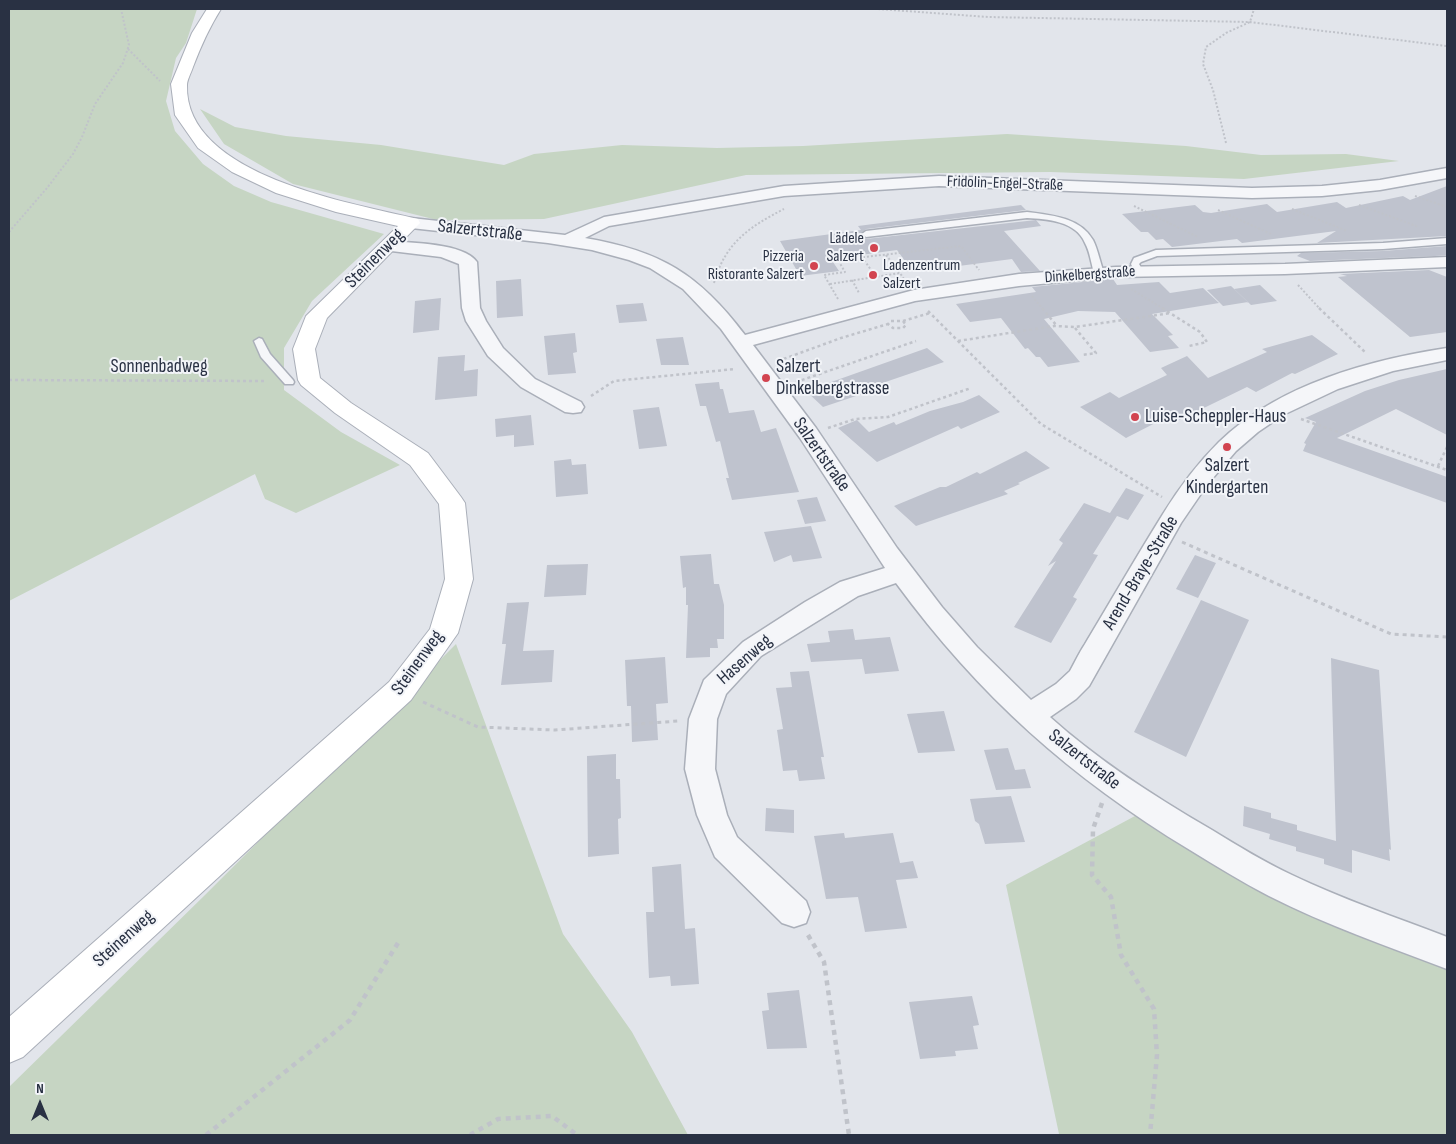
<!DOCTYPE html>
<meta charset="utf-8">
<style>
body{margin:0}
#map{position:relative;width:1456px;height:1144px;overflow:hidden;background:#e2e5eb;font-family:"Sofia Sans Condensed",sans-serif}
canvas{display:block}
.frame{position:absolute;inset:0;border:10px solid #293143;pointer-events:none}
.north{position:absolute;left:15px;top:1079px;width:50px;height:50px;-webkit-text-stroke:4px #f2f4f8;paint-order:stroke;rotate:0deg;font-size:14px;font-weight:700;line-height:20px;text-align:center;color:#293143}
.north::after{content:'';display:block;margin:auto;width:18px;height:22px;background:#293143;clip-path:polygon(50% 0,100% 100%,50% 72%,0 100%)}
</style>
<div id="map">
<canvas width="1456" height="1144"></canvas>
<div class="frame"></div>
<div class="north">N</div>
</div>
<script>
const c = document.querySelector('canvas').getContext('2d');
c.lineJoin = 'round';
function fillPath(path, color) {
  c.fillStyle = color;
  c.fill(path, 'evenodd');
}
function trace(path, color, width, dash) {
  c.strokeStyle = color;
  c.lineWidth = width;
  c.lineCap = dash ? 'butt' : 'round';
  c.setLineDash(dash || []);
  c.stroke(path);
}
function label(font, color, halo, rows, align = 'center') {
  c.font = font + ' "Sofia Sans Condensed",sans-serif';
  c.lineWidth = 4;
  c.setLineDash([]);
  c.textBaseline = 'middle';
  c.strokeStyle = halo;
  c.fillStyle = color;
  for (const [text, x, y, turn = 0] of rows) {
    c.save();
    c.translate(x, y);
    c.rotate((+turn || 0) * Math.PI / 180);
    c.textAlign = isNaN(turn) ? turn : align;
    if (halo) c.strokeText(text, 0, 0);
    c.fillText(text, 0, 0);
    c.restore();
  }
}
fillPath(new Path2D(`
 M 9,9 L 197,9 L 186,43 L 176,58 L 166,101 L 175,131 L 203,164 L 234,186 L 271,202 L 384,234 L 312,301 L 284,348 L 284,390 L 341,432 L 400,465 L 296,513 L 265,499 L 255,474 L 9,601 Z
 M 200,109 L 235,127 L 286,136 L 381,145 L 504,165 L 534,154 L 622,145 L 717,148 L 803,146 L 1007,134 L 1186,146 L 1261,155 L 1346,154 L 1399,161 L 1244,179 L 1050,172 L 746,175 L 544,219 L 437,220 L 293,184 L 224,144 Z
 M 456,644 L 563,934 L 632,1032 L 688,1135 L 9,1135 L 9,1087 L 206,894 Z
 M 1135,816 L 1447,941 L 1447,1135 L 1045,1135 L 1059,1134 L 1006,885 Z`), '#c6d5c3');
fillPath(new Path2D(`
 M 1447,186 L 1447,236 L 1317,243 L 1336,231 L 1242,243 L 1237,239 L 1172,247 L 1163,239 L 1156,240 L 1148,232 L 1141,232 L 1122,214 L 1195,205 L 1203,212 L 1211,213 L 1267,204 L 1277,212 L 1337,202 L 1346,208 L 1403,196 L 1410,200 Z
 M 1021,205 L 1026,210 L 866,229 L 860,234 L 866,239 L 1036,220 L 1041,226 L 1004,231 L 1040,271 L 1021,272 L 1012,259 L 913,272 L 897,250 L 831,259 L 839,271 L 800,276 L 780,241 L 861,230 L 858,226 Z
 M 1447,246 L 1447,255 L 1435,256 L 1310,261 L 1297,256 L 1301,253 L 1383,251 Z
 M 1429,270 L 1447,277 L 1447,332 L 1410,337 L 1338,277 L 1347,276 L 1340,274 Z
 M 521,279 L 523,316 L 497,318 L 496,281 Z
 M 1113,279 L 1117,285 L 1159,282 L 1170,293 L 1203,288 L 1219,303 L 1152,314 L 1173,335 L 1168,336 L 1179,348 L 1150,352 L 1115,312 L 1078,311 L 1044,319 L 1080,362 L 1048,367 L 1040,357 L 1036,357 L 1028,348 L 1025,349 L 1001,318 L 970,322 L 956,304 L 1036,292 L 1032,287 Z
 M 1260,285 L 1277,301 L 1251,305 L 1234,289 Z
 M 1231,286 L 1248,302 L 1223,306 L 1207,290 Z
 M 441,298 L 439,330 L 413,333 L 415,301 Z
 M 643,303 L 647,321 L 619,323 L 616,305 Z
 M 575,333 L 577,352 L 573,353 L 576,373 L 548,375 L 544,336 Z
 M 1312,335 L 1338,354 L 1295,374 L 1292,373 L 1256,392 L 1247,387 L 1173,423 L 1165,418 L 1126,438 L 1080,407 L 1110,392 L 1119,398 L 1167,375 L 1161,368 L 1187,356 L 1208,378 L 1267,352 L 1262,349 Z
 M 683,337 L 689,365 L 661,365 L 656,339 Z
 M 927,348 L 944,362 L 862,390 L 865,393 L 823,407 L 806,391 Z
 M 465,355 L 464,371 L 478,369 L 477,396 L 435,400 L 438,357 Z
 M 1447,369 L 1447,435 L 1396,409 L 1337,438 L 1447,477 L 1447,503 L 1303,451 L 1306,444 L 1304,443 L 1316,422 L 1305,418 L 1365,391 L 1399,380 Z
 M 719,382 L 720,389 L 723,389 L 729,413 L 754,410 L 761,432 L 776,428 L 799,492 L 732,500 L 726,478 L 729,478 L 720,441 L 716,442 L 706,406 L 700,406 L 695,384 Z
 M 979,395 L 1000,412 L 961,429 L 958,426 L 877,462 L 838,428 L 857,420 L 869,432 L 894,422 L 896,425 L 930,411 L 963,402 Z
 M 659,407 L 667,446 L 639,449 L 633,410 Z
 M 531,415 L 534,445 L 514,447 L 514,435 L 496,437 L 495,419 Z
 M 1026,451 L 1050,468 L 1018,483 L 1020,484 L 1004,491 L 1008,494 L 916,526 L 894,506 L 940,487 L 946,487 L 977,472 L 980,474 Z
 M 571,459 L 572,465 L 586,464 L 588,494 L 556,497 L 554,461 Z
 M 1126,488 L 1144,495 L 1128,520 L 1117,516 L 1093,554 L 1098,555 L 1073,597 L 1077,599 L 1051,643 L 1014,627 L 1056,561 L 1048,566 L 1063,543 L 1059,540 L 1084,503 L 1110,513 Z
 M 817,497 L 826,521 L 805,524 L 797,500 Z
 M 811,526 L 822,558 L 793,562 L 791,555 L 774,562 L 764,532 Z
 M 711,554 L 714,584 L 719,584 L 724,605 L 724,639 L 717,639 L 718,648 L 710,648 L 710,657 L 686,658 L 688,605 L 686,605 L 686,587 L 683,588 L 680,556 Z
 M 1195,555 L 1216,563 L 1198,598 L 1176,589 Z
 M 588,564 L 586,595 L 544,597 L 547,565 Z
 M 1201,600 L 1249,620 L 1186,757 L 1134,732 Z
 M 529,602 L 523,651 L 554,650 L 552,682 L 501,685 L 506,644 L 502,644 L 507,603 Z
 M 853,629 L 855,640 L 890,637 L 899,671 L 865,674 L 862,659 L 811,662 L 807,644 L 830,642 L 828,631 Z
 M 665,657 L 668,703 L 656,704 L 658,740 L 632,742 L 631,706 L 627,706 L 625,660 Z
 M 1331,658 L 1379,670 L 1391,850 L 1389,849 L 1390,861 L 1352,850 L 1352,873 L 1324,864 L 1324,859 L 1296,851 L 1296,847 L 1269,839 L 1270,834 L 1243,826 L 1244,806 L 1271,813 L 1271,818 L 1297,825 L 1297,830 L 1336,841 Z
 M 809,671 L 824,757 L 821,757 L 825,779 L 799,781 L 797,770 L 783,771 L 777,730 L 783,729 L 776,688 L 792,687 L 790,672 Z
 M 944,711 L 955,751 L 918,753 L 907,714 Z
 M 1008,748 L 1015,770 L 1025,769 L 1031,788 L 996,790 L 984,750 Z
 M 616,754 L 616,779 L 620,779 L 621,818 L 618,819 L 619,854 L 588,857 L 587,756 Z
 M 1011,796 L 1025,842 L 985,844 L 979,824 L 975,821 L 970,799 Z
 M 766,808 L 794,810 L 794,833 L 765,831 Z
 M 844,833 L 845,838 L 893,833 L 900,863 L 913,861 L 918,878 L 896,880 L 907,928 L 865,932 L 858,897 L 826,899 L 814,836 Z
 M 681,864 L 685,929 L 695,928 L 699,984 L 671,986 L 670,976 L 649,978 L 646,912 L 654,912 L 652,867 Z
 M 799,990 L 807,1048 L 767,1049 L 762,1011 L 769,1010 L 767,993 Z
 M 972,996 L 979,1025 L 973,1026 L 978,1049 L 955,1051 L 956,1056 L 920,1059 L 909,1002 Z`), '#bfc3ce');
const lane = new Path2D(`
 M 1027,212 C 1050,215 1080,217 1093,240 C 1098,250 1100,262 1104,273 L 1102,275 L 1096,275 L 1094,273 C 1091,263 1090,252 1085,243 C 1076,221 1047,219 1027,218 L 866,237 L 862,234 L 866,231 Z
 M 1447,238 L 1447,244 L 1383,249 L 1157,256 L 1141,262 L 1139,264 L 1143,271 L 1138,274 L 1135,273 L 1131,264 L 1134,258 L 1156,250 L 1383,243 Z
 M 259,338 L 262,339 L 270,354 L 293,380 L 294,382 L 293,384 L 285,384 L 261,357 L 254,341 Z`);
const street = new Path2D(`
 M 1447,168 L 1447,178 L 1380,190 L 1322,196 L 1252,198 L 939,186 L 784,196 L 609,226 L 585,238 C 661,251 699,274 745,335 L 914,290 L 1019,274 L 1116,267 L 1285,264 L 1447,257 L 1447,267 L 1285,274 L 1116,277 L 1019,286 L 915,301 L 753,345 L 816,428 L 897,548 L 942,607 L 977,647 L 1031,700 L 1056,684 L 1070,671 C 1075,662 1079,653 1085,644 C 1111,601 1136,557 1163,514 C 1179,488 1197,464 1219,442 C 1278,385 1368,360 1447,348 L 1447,360 L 1393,371 L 1338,389 L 1283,415 L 1258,432 L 1236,451 L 1207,485 L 1181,523 L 1089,686 L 1076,699 L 1050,717 C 1099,761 1155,797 1212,830 C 1238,846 1264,862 1292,875 C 1342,899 1395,917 1447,937 L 1447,969 C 1387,946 1326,925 1269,896 C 1242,882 1216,866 1190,850 C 1071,778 979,696 896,583 L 858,596 L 761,656 L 726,694 L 717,719 L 715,769 L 727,815 L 737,837 L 806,901 L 810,912 L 806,923 L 794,927 L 782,923 L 715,857 L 697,815 L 685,769 L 689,719 L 704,680 L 743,642 L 805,602 L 840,582 L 885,568 L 800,438 L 721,329 L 683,289 L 650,268 L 629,260 L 592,250 L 548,243 L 411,228 L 405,227 L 402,223 L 405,219 L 411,218 L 565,235 L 604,217 L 784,186 L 939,176 L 1252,188 L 1322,186 L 1380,180 Z
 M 389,241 C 411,243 464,243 477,262 L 480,308 L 486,321 L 503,348 L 535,379 L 581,402 L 584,407 L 581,412 L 573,413 L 565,412 L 521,387 L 488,356 L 466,321 L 462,308 L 459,264 L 441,257 L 383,250 L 380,246 L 383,242 Z`);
const secondary = new Path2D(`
 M 207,9 L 221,9 C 209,28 201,46 193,67 C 191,73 187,80 187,85 C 184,176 352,203 418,219 L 420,223 L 327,318 L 315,349 L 320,378 L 351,403 L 428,453 L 461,497 L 465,503 L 473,579 L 458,633 L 411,700 L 23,1057 L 9,1063 L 9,1017 L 389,682 L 430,629 L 445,579 L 439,504 L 410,465 L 335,413 L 301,385 L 298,380 L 293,349 L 306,316 L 398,226 L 336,212 L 276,193 L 232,172 L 198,148 L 175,115 L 171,84 L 192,33 Z`);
trace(lane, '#aaafb9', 3);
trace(street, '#aaafb9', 3);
trace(secondary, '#aaafb9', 2);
trace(new Path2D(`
 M 878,9 L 988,17 L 1250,22 L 1447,46
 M 128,49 L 160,81
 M 1226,143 L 1213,90 L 1203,64 L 1206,47 L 1226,33 L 1250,22 L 1254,9
 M 1415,196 L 1447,207
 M 1359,205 L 1419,227
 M 1134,206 L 1198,237
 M 1292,209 L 1347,231
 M 1218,210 L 1271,234
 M 9,232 L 47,188 L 73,154 L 82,137 L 95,104 L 123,63 L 129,45 L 121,9
 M 886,255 L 900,273
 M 862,257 L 876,277
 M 852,280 L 859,293
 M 714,283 C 725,243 749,227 784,209
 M 830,284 L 900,273 L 906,282
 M 1298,285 L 1320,309
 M 1131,289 L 1164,309
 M 1032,296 L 1043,309
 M 838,299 L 824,275 L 845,272 L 838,260 L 961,246 L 979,270`), '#c0c3ca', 2, [2, 2]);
trace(new Path2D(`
 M 1042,308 L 1057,326
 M 1162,308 L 1200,332 L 1207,342 L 1189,346
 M 1319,308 L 1366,353
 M 928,311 L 1041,424 L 1162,497
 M 891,321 L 903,321 L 906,325 L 903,328 L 893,328 L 888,324 Z
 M 903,321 L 930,313
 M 1075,328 L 1096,353 L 1082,355
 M 958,341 L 1054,326 L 1075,327 L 1171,313
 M 778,361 L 841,338 L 888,324
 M 9,380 L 266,381
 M 796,382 L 916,341
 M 591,396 L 614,381 L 735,369
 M 1301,419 L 1447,470
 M 828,428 L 855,419 L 888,417 L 971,388
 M 1438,466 L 1447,447`), '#c0c3ca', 2.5, [3, 3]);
trace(new Path2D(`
 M 1182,542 L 1391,634 L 1447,637
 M 423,702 L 478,727 L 555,730 L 678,721`), '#c0c3ca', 3, [4, 4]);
trace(new Path2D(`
 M 1102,803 L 1093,829 L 1092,875 L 1111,897 L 1121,955 L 1154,1009 L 1157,1055 L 1150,1135
 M 808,935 L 824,962 L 849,1135
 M 206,1135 L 350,1020 L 398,943
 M 470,1135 L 498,1119 L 552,1116 L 577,1135`), '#c0c3ca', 4.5, [5, 5]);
fillPath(lane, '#f5f6f9');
fillPath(street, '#f5f6f9');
fillPath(secondary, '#fff');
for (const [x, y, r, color] of [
 [874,248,5,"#d24450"],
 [814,266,5,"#d24450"],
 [873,275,5,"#d24450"],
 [766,378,5,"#d24450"],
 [1135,417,5,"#d24450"],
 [1227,447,5,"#d24450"]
]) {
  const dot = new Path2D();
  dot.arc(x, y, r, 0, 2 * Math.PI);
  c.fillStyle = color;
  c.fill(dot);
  trace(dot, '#f2f4f8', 2);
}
label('16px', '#293143', '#f2f4f8', [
 ["Fridolin-Engel-Straße",1005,184,2],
 ["Dinkelbergstraße",1090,275,-4]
]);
label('16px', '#293143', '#f2f4f8', [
 ["Lädele",864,239],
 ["Salzert",864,257],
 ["Pizzeria",804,257],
 ["Ristorante Salzert",804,275],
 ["Ladenzentrum",883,266,"left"],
 ["Salzert",883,284,"left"]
], 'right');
label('19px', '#293143', '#f2f4f8', [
 ["Salzertstraße",480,231,6],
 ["Steinenweg",375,259,-45],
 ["Sonnenbadweg",159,367],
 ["Salzertstraße",821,455,55],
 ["Arend-Braye-Straße",1141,573,-59],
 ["Hasenweg",745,660,-41],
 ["Steinenweg",418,663,-54],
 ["Salzertstraße",1084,760,38],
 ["Steinenweg",124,939,-42]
]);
label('19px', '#293143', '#f2f4f8', [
 ["Salzert",776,367],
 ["Dinkelbergstrasse",776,389],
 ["Luise‑Scheppler‑Haus",1145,417],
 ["Salzert",1227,466,"center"],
 ["Kindergarten",1227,488,"center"]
], 'left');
</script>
